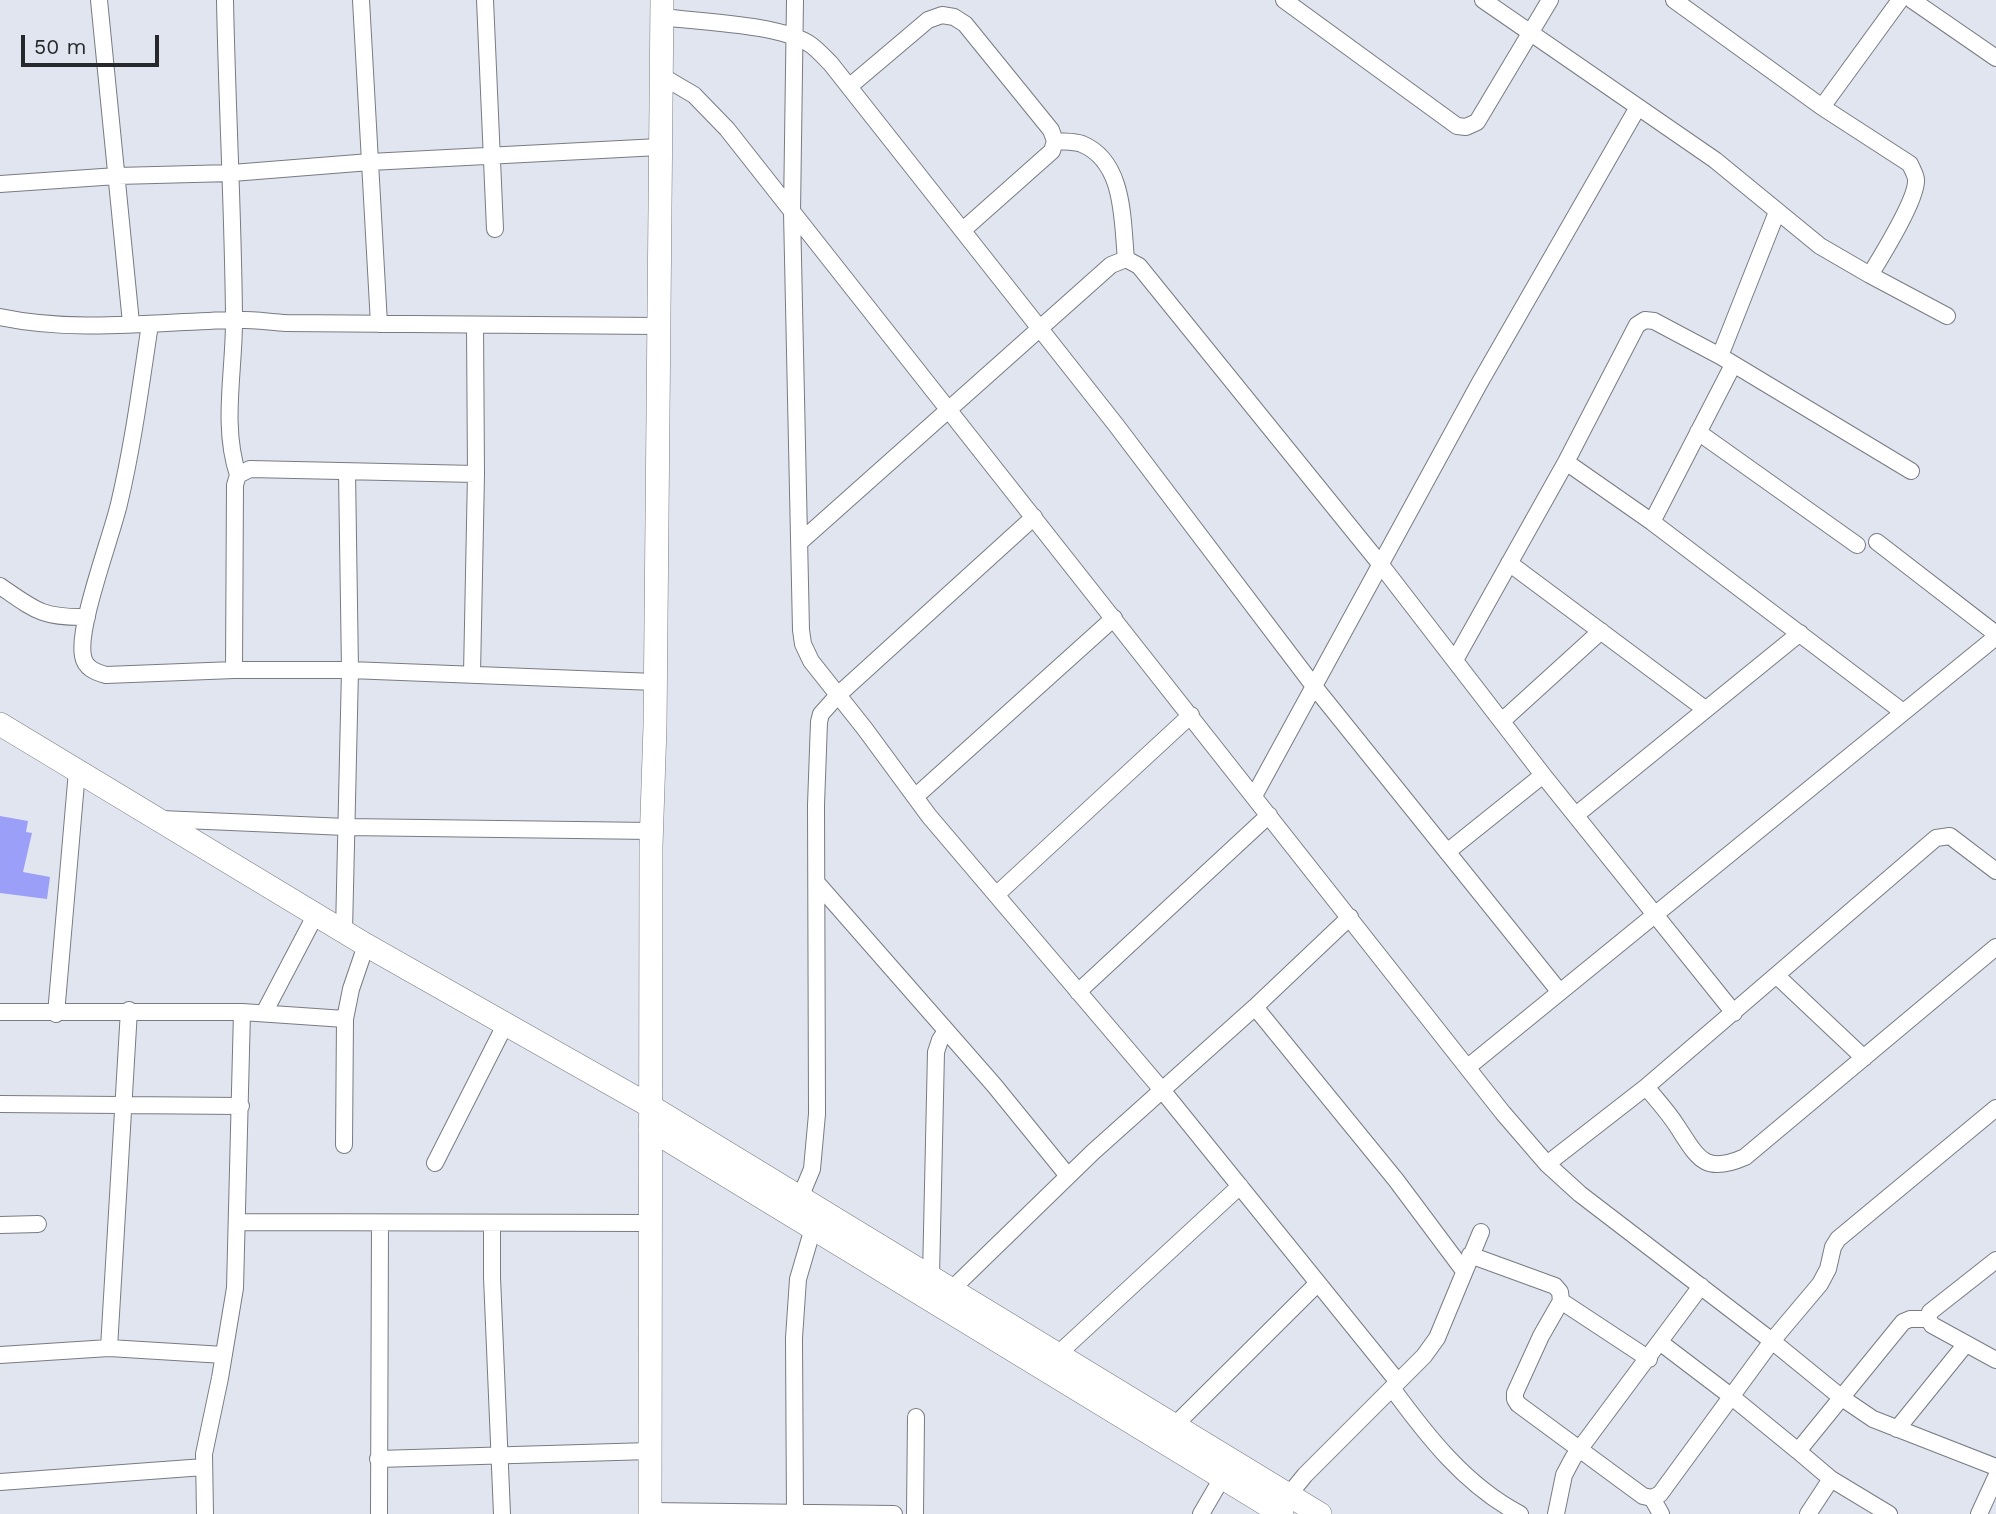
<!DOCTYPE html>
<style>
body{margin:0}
#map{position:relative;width:1996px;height:1514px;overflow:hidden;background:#e1e5ef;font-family:"Work Sans",sans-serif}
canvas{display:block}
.scale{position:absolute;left:21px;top:35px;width:138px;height:32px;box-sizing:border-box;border:4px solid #27282c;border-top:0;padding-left:9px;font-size:21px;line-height:24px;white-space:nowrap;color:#27282c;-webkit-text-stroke:5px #e1e5ef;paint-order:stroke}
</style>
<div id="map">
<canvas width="1996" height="1514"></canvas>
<div class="scale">50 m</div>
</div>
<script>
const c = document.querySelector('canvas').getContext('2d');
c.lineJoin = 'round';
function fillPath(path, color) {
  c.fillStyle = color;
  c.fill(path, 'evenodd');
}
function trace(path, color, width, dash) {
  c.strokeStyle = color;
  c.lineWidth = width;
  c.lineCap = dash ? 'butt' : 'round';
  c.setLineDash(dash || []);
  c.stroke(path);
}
fillPath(new Path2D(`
 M 0,816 L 28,821 L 26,832 L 32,833 L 23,872 L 50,877 L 47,899 L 0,893 Z`), '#9b9ff8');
const street = new Path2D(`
 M 99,0 L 131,323
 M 225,0 C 227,105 233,210 234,316 C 235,368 221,424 238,475
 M 361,0 L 379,324
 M 485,0 L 495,229
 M 795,0 L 792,212 L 801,630 L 803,644 L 811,661 L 865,729 L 929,816 L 1162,1090 L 1398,1382
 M 1284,0 L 1457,126 L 1466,127 L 1477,122 L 1550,0
 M 1483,0 L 1715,160 L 1820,246 L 1870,275 L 1947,316
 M 1674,0 L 1822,107 L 1910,164 C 1912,169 1916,175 1916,180 C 1917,199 1881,257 1870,275
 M 1912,0 L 1996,58
 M 662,17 C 699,22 781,24 811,45 C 818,50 825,58 831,64 L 1116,425 L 1313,685 L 1559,991
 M 660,75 L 694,95 L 727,129 L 1503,1113 L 1547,1164 L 1580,1194 L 1772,1341 L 1842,1398 L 1873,1419 L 1996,1467
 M 850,86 L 928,20 L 942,15 L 954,17 L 965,24 L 1051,130 L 1055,141 L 1052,151 L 963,230
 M 1822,107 L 1900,0
 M 1055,141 C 1063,142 1074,141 1082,144 C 1125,162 1122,220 1126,259
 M 0,184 L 117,176 L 232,173 L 370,162 L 659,147
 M 0,317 C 75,333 156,322 232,320 C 250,319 269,322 286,323 L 658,326
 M 150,324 C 141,384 133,445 119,504 C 111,538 77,627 83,656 C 85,668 95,672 106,675 L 234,670 L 350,670 L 655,682
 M 1720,356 L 1777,212
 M 1698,432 L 1857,545
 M 1566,462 L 1652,522 L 1903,712
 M 1652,522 L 1733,365
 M 800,542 L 1111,265 L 1126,259 L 1139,266 L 1381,565 L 1543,775 L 1734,1013
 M 1877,542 L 1996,634
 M 1509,563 L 1705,709
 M 0,586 C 36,611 43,618 87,617
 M 1455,660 L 1566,462 L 1637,325 L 1645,320 L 1654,321 L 1720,356 L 1911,471
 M 234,670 L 235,485 L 238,475 L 250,469 L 476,474
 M 472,674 L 476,474 L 475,325
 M 1502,721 L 1601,631
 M 1254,796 L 1479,384 L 1638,107
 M 915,797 L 1114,618
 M 1576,815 L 1800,633
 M 161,819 L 346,827 L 652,831
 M 1447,852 L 1543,775
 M 817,883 L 994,1085 L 1068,1176
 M 996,895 L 1191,715
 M 344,931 L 350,670 L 347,472
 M 1777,976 L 1864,1058
 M 1078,992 L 1269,815
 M 1255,1007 L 1396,1180 L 1464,1271
 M 0,1012 L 242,1012 L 345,1019 L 351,989 L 366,945
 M 264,1013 L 316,914
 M 56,1014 L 77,771
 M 1468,1067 L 1996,637
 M 1646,1087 C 1657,1100 1668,1112 1677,1126 C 1698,1158 1704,1175 1745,1157 L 1996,947
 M 0,1104 L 241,1106
 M 344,1145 L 345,1019
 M 435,1163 L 506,1023
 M 1547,1164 L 1646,1087 L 1936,838 L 1950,836 L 1996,871
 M 797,1205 L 812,1169 L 817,1114 L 816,805 L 819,722 L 821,714 L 838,695 L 1034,517
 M 238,1222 L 650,1223
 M 492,1224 L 492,1277 L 502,1514
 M 0,1225 L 38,1224
 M 1470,1255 L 1555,1286 L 1560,1292 L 1561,1301 L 1541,1336 L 1515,1393 L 1515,1399 L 1518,1404 L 1643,1496 L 1652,1498 L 1660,1494 L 1772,1341 L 1820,1284 L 1828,1269 L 1833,1247 L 1838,1239 L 1996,1108
 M 1996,1260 L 1930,1312 L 1928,1319 L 1932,1325 L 1996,1360
 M 931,1276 L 936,1052 L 940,1040 L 946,1031
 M 952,1289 L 1093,1152 L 1255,1007 L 1350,917
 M 1561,1301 L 1649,1359
 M 1661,1343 L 1732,1397 L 1798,1451 L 1903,1322 L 1910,1319 L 1928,1319
 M 109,1348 L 129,1010
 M 0,1355 L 109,1348 L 224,1355
 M 1057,1355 L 1240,1186
 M 1392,1388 C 1427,1436 1466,1486 1520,1514
 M 1174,1426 L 1318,1283
 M 1897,1429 L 1965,1345
 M 1798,1451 L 1831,1479 L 1889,1514
 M 378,1459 L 650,1451
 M 0,1482 L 204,1467
 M 1652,1498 L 1661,1514
 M 1283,1502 L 1305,1475 L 1424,1356 L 1437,1338 L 1481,1232
 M 650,1511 L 894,1514
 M 205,1514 L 204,1454 L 220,1378 L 235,1288 L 242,1012
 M 379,1514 L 380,1223
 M 795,1514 L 794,1338 L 798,1279 L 813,1228
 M 915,1514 L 916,1417
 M 1201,1514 L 1222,1478
 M 1556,1514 L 1564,1475 L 1573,1458 L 1701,1286
 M 1808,1514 L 1831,1479
 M 1979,1514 L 1996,1477`);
const secondary = new Path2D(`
 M 0,724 L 366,945 L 650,1106 L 1320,1514
 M 650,1129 L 1282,1514
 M 650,1514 L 651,846 L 655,726 L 662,0`);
trace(street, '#787b84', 18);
trace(secondary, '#787b84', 24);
trace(street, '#fff', 16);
trace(secondary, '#fff', 23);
</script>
